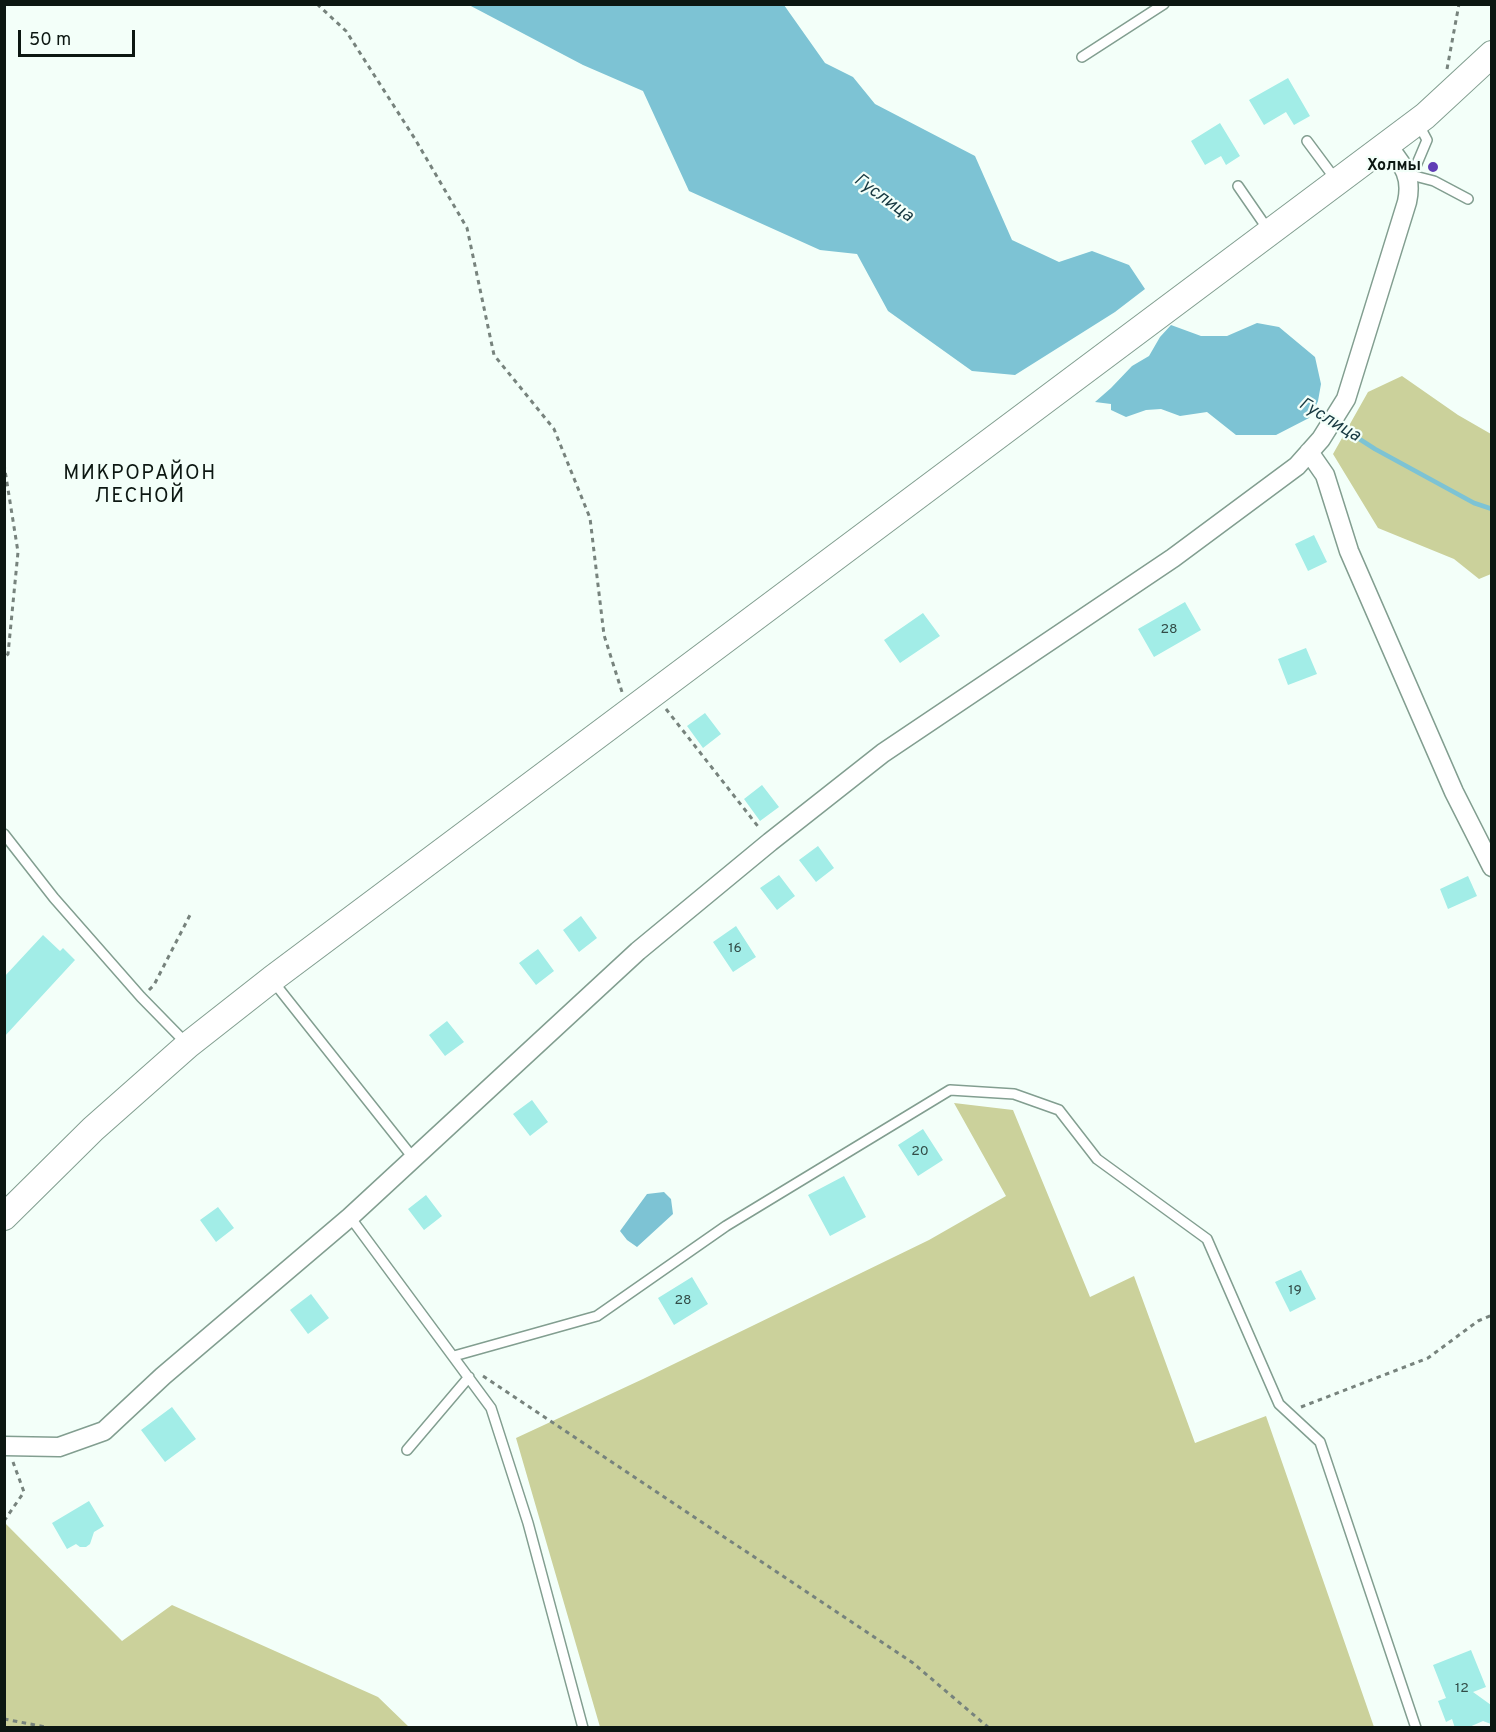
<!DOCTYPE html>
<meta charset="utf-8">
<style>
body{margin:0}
#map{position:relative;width:1496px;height:1732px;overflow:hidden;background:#f3fff9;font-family:Overpass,sans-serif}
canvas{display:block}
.frame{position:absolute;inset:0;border:6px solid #0c1712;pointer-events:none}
.scale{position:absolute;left:18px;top:30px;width:117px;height:27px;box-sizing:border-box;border:3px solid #0c1712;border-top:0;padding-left:8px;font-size:18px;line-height:21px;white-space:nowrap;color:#0c1712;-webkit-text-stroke:4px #f3fff9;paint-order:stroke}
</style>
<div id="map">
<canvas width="1496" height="1732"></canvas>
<div class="frame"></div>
<div class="scale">50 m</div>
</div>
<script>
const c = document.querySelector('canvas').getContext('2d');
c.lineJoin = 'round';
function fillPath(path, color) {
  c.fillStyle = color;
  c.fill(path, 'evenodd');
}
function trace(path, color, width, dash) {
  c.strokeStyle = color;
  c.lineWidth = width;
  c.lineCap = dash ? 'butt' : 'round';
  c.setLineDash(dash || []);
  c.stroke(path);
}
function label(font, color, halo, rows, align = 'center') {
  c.font = font + ' Overpass,sans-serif';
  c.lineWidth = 4.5;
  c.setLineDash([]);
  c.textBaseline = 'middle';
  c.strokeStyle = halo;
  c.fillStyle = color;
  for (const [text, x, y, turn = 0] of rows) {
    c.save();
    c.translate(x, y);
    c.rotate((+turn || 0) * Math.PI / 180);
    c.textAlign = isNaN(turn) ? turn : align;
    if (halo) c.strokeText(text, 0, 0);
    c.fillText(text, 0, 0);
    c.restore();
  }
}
fillPath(new Path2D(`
 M 1402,376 L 1458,415 L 1491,434 L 1491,574 L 1479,579 L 1454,559 L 1378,528 L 1333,454 L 1368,392 Z
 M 954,1103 L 1013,1110 L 1090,1297 L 1134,1276 L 1195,1443 L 1266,1416 L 1374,1727 L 600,1727 L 516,1438 L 643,1379 L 929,1240 L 1006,1196 Z
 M 4,1522 L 122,1641 L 172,1605 L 378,1697 L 409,1727 L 5,1727 Z`), '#cbd19b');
fillPath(new Path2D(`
 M 469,5 L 784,5 L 825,63 L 853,77 L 875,104 L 975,156 L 1012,240 L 1059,262 L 1092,251 L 1129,265 L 1145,289 L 1115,312 L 1015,375 L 972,371 L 888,311 L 857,254 L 820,250 L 689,191 L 643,91 L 583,65 Z
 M 1257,323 L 1279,327 L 1315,357 L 1321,384 L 1318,401 L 1314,410 L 1309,418 L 1276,435 L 1236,435 L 1207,412 L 1180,416 L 1161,409 L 1146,410 L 1126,417 L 1111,410 L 1111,404 L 1095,402 L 1111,388 L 1132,366 L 1149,356 L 1160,337 L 1171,325 L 1201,336 L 1227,336 Z
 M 664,1192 L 671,1199 L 673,1214 L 637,1247 L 627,1240 L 620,1231 L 647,1194 Z`), '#7dc3d4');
trace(new Path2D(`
 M 1311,409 L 1329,420
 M 1336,424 L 1375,449 L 1474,503 L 1492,509`), '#7dc3d4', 4.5);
fillPath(new Path2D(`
 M 1288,78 L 1310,116 L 1294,125 L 1286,112 L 1264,125 L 1249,100 Z
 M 1220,123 L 1240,156 L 1226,165 L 1221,156 L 1205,165 L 1191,141 Z
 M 1314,535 L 1327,562 L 1308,571 L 1295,544 Z
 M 1185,602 L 1201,630 L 1154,657 L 1138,629 Z
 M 923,613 L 940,636 L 900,663 L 884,640 Z
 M 1306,648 L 1317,674 L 1288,685 L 1278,659 Z
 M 705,713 L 721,734 L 703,748 L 687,726 Z
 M 762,785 L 779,807 L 760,821 L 744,799 Z
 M 818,846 L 834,868 L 816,882 L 799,860 Z
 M 779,875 L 795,896 L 777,910 L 760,888 Z
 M 1468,876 L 1477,896 L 1448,909 L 1440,889 Z
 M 581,916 L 597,938 L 579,952 L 563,930 Z
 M 736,926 L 756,957 L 733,972 L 713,942 Z
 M 43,935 L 60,951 L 63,948 L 75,960 L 4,1037 L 4,977 Z
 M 538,949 L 554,971 L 536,985 L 519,963 Z
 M 447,1021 L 464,1042 L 445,1056 L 429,1035 Z
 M 532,1100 L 548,1122 L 530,1136 L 513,1114 Z
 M 923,1129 L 943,1160 L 918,1176 L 898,1145 Z
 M 844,1176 L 866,1217 L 830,1236 L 808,1195 Z
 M 426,1195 L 442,1216 L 424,1230 L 408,1209 Z
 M 218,1207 L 234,1228 L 216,1242 L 200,1220 Z
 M 1301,1270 L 1316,1299 L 1290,1312 L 1275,1282 Z
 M 692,1277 L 708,1304 L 674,1325 L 658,1298 Z
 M 311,1294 L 329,1318 L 308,1334 L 290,1310 Z
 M 172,1407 L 196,1439 L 165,1462 L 141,1430 Z
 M 89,1501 L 104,1526 L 94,1532 L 90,1544 L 86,1547 L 80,1547 L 76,1544 L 67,1549 L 52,1523 Z
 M 1471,1650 L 1486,1687 L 1473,1692 L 1491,1705 L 1491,1724 L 1483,1721 L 1467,1728 L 1455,1728 L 1452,1719 L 1446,1722 L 1438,1701 L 1446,1698 L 1433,1665 Z`), '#a2ede7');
const service = new Path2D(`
 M 1082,57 L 1164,4
 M 1307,141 L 1336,180
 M 1407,174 L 1434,181 L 1468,199
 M 1407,174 L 1416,166 L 1427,140 L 1419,125
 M 1238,186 L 1269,231
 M 4,834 L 54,898 L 141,997 L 186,1043
 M 272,980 L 414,1159
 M 350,1217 L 491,1408 L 528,1523 L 583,1728
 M 454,1356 L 597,1316 L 726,1226 L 950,1090 L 1014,1094 L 1059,1110 L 1097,1159 L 1207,1239 L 1279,1404 L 1320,1442 L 1416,1728
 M 407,1450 L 469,1377`);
const minor = new Path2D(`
 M 1309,452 L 1325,475 L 1349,551 L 1454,792 L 1492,867
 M 4,1446 L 59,1447 L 104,1431 L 163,1376 L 350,1217 L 638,951 L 770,842 L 883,753 L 1173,558 L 1297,466 L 1321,439 L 1346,399 L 1407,202 C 1413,175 1402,164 1386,144`);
const secondary = new Path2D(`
 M 4,1217 L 93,1129 L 188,1045 L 272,979 L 1425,116 L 1492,54`);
trace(service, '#829e90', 12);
trace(minor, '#829e90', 21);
trace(secondary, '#829e90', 28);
trace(new Path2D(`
 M 317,4 L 346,31 L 415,139 L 467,228 L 494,355 L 554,429 L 590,518 L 604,635 L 622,692
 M 1447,69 L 1459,4
 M 4,464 L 18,552 L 8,654 L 4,658
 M 666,709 L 760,829
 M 149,990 L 154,985 L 190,915
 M 483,1376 L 913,1663 L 989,1728
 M 1301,1407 L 1428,1358 L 1478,1321 L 1492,1315
 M 4,1521 L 24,1492 L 13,1462
 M 4,1719 L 51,1728`), '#77837d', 3, [4.5, 4.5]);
trace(service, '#fff', 9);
trace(minor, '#fff', 18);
trace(secondary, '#fff', 26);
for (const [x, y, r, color] of [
 [1433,167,6,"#603db5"]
]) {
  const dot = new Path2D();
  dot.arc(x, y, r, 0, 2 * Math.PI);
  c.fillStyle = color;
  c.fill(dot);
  trace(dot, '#f3fff9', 2);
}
label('14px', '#324c47', null, [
 ["28",1169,630],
 ["16",735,949],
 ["20",920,1152],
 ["19",1295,1291],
 ["28",683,1301],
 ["12",1462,1689]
]);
label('bold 16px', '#0c1712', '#f3fff9', [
 ["Холмы",1421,167]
], 'right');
label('italic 18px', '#173941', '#f3fff9', [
 ["Гуслица",883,199,36],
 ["Гуслица",1329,421,31]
]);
c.letterSpacing = '1.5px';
label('20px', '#0c1712', '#f3fff9', [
 ["МИКРОРАЙОН",140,475],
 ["ЛЕСНОЙ",140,498]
]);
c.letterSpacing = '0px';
</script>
